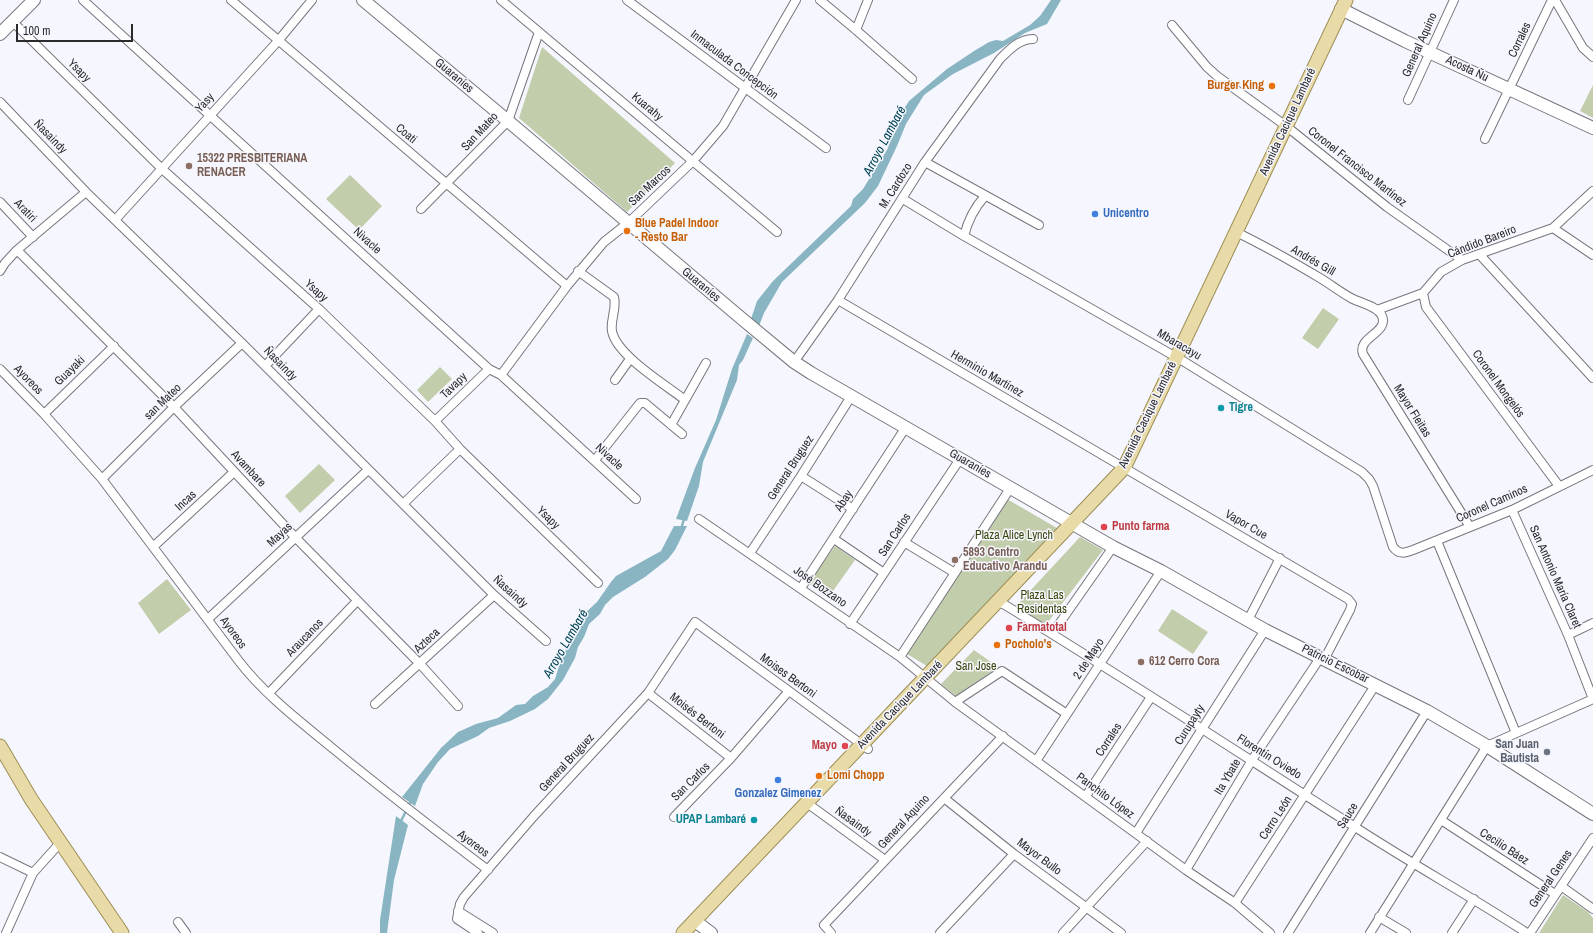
<!DOCTYPE html>
<meta charset="utf-8">
<style>
body{margin:0}
#map{position:relative;width:1593px;height:933px;overflow:hidden;background:#f6f7fe;font-family:"Archivo Narrow",sans-serif}
canvas{display:block}
.scale{position:absolute;left:16px;top:24px;width:117px;height:18px;box-sizing:border-box;border:2px solid #2b2b2e;border-top:0;padding-left:5px;font-size:12px;line-height:14px;white-space:nowrap;color:#2b2b2e;-webkit-text-stroke:3px #f6f7fe;paint-order:stroke}
</style>
<div id="map">
<canvas width="1593" height="933"></canvas>
<div class="scale">100 m</div>
</div>
<script>
const c = document.querySelector('canvas').getContext('2d');
c.lineJoin = 'round';
function fillPath(path, color) {
  c.fillStyle = color;
  c.fill(path, 'evenodd');
}
function trace(path, color, width, dash) {
  c.strokeStyle = color;
  c.lineWidth = width;
  c.lineCap = dash ? 'butt' : 'round';
  c.setLineDash(dash || []);
  c.stroke(path);
}
function label(font, color, halo, rows, align = 'center') {
  c.font = font + ' "Archivo Narrow",sans-serif';
  c.lineWidth = 3;
  c.setLineDash([]);
  c.textBaseline = 'middle';
  c.strokeStyle = halo;
  c.fillStyle = color;
  for (const [text, x, y, turn = 0] of rows) {
    c.save();
    c.translate(x, y);
    c.rotate((+turn || 0) * Math.PI / 180);
    c.textAlign = isNaN(turn) ? turn : align;
    if (halo) c.strokeText(text, 0, 0);
    c.fillText(text, 0, 0);
    c.restore();
  }
}
fillPath(new Path2D(`
 M 542,47 L 675,163 L 627,212 L 519,118 Z
 M 1593,85 L 1593,118 L 1580,111 Z
 M 350,175 L 382,206 L 359,230 L 326,199 Z
 M 1323,308 L 1339,319 L 1318,349 L 1302,338 Z
 M 440,367 L 452,379 L 428,402 L 417,390 Z
 M 319,464 L 335,480 L 300,513 L 285,496 Z
 M 1007,499 L 1057,528 L 927,666 L 907,654 Z
 M 1080,537 L 1103,550 L 1045,626 L 1016,606 Z
 M 835,546 L 855,560 L 828,598 L 808,583 Z
 M 167,579 L 191,610 L 159,634 L 138,603 Z
 M 1172,609 L 1208,632 L 1193,654 L 1158,631 Z
 M 974,650 L 998,667 L 956,696 L 941,684 Z
 M 1563,895 L 1588,912 L 1593,918 L 1593,933 L 1539,933 Z`), '#c2cdab');
fillPath(new Path2D(`
 M 1051,0 L 1061,0 L 1047,24 L 1025,33 L 994,53 L 953,74 L 924,95 L 906,124 L 897,146 L 878,186 L 865,203 L 782,282 L 764,313 L 759,326 L 751,319 L 757,301 L 773,281 L 851,206 L 853,199 L 863,189 L 887,150 L 902,112 L 909,101 L 947,69 L 974,51 L 989,42 L 996,40 L 1003,41 L 1030,25 L 1040,16 Z
 M 747,334 L 753,338 L 743,360 L 739,365 L 737,380 L 703,462 L 699,486 L 687,521 L 676,519 L 695,468 L 716,420 L 732,369 Z
 M 674,526 L 687,526 L 675,550 L 668,559 L 645,577 L 613,597 L 605,605 L 600,614 L 589,624 L 584,637 L 578,647 L 575,658 L 563,680 L 548,699 L 535,709 L 510,721 L 489,728 L 478,736 L 450,749 L 438,762 L 423,784 L 415,806 L 402,797 L 441,748 L 458,732 L 476,724 L 498,718 L 516,705 L 525,704 L 533,696 L 548,687 L 555,679 L 560,663 L 567,647 L 569,632 L 572,625 L 597,602 L 611,582 L 616,576 L 661,551 Z
 M 396,816 L 408,825 L 394,880 L 387,933 L 380,933 L 380,920 Z`), '#89b5c3');
trace(new Path2D(`
 M 681,529 L 684,519
 M 400,823 L 411,801`), '#89b5c3', 2.5);
const street = new Path2D(`
 M 83,0 L 489,369 L 501,375 L 636,499
 M 231,0 L 567,286
 M 501,0 L 777,232
 M 627,0 L 826,148
 M 820,0 L 856,30 L 912,79
 M 1555,0 L 1583,48 L 1593,57
 M 13,22 L 161,168 L 319,309 L 435,421 L 460,449 L 598,583
 M 1172,25 L 1207,67 L 1217,76 L 1286,126 L 1387,207 L 1462,260
 M 856,30 L 868,0
 M 1408,100 L 1454,0
 M 0,102 L 86,192 L 242,343 L 494,595 L 546,641
 M 1485,139 L 1552,0
 M 925,162 L 1039,225
 M 903,199 L 964,236 L 1183,361 L 1362,472 L 1369,479 L 1373,486 L 1393,547 C 1399,555 1405,553 1413,550 L 1512,510 L 1593,470
 M 0,202 L 33,237
 M 421,209 L 508,121 L 539,32
 M 115,220 L 278,41 L 312,0
 M 1553,228 L 1593,255
 M 1236,232 C 1265,246 1293,262 1320,278 C 1330,284 1340,292 1351,298 C 1360,303 1378,306 1382,316 C 1389,333 1357,337 1363,354 L 1470,527
 M 964,236 C 968,220 974,208 985,196
 M 17,250 L 174,407 L 295,537 L 420,664 L 458,706
 M 1480,255 L 1593,378
 M 0,271 L 5,263 L 17,250 L 86,192
 M 578,271 L 614,297 C 617,309 610,320 612,331 C 616,355 666,385 685,400
 M 1423,293 L 1426,307 L 1559,486
 M 838,300 L 1348,599 L 1352,604 L 1350,610 L 1324,660
 M 1377,310 L 1423,293 L 1441,272 L 1462,260 L 1553,228 L 1593,191
 M 794,362 L 838,300 L 925,162 L 1000,59 C 1009,50 1019,39 1033,39
 M 265,366 L 319,309
 M 0,369 L 44,414 L 102,479 L 238,660 C 263,693 298,720 331,747 C 382,789 435,830 488,870
 M 501,375 L 567,286 L 604,242 L 628,223 L 693,161 L 723,126 L 796,0
 M 615,380 L 630,359
 M 44,414 L 114,346
 M 435,421 L 489,369
 M 671,425 L 706,363
 M 595,460 L 640,403 L 645,403 L 682,434
 M 801,476 L 853,509
 M 102,479 L 174,407 L 242,343
 M 403,504 L 460,449
 M 1512,510 L 1568,635 L 1593,699
 M 699,519 L 900,657 L 955,702 L 1186,870 L 1235,903 L 1270,933
 M 834,539 L 884,573
 M 1437,541 L 1516,733
 M 904,542 L 955,573
 M 153,547 L 234,472
 M 750,553 L 801,476 L 852,395
 M 801,588 L 906,427
 M 998,602 L 1005,605 C 1123,677 1239,753 1355,827 C 1412,864 1470,896 1527,933
 M 208,619 L 368,470
 M 1248,620 L 1280,558
 M 850,624 L 960,459
 M 1052,634 L 1113,547
 M 1568,635 L 1593,623
 M 900,657 L 1011,487
 M 269,693 L 357,601
 M 648,693 L 731,758
 M 955,702 L 1002,671 L 1067,714
 M 375,704 L 494,595
 M 1036,761 L 1161,571
 M 1086,796 L 1151,697
 M 944,798 L 1014,854 L 1121,933
 M 807,803 L 885,860
 M 674,817 L 731,758 L 788,692
 M 1441,820 L 1555,894
 M 1136,833 L 1265,630
 M 0,857 L 33,873
 M 1186,870 L 1252,760 L 1320,658
 M 1561,886 L 1593,909
 M 1235,903 L 1376,684
 M 458,911 L 493,933
 M 1379,917 L 1406,933
 M 178,922 L 186,933
 M 6,933 L 33,873 L 60,843
 M 478,933 L 457,919 L 460,904 L 464,897 L 534,816 L 648,693 L 695,622 L 868,749
 M 831,933 L 824,925 L 1003,736
 M 940,933 L 1014,854
 M 1063,933 L 1147,841
 M 1288,933 L 1427,711
 M 1370,933 L 1487,746 L 1593,699
 M 1452,933 L 1474,899
 M 1530,933 L 1593,838`);
const secondary = new Path2D(`
 M 363,0 L 508,121 L 741,318 L 794,362 L 811,373 L 1113,547 L 1161,571 L 1265,630 L 1427,711 L 1487,746 L 1593,814
 M 1341,9 L 1405,41 L 1593,128
 M 0,34 L 34,0
 M 695,921 L 711,933`);
const primary = new Path2D(`
 M 0,746 L 31,799 L 122,933
 M 683,933 L 1124,468 L 1346,0`);
trace(street, '#76767d', 10);
trace(secondary, '#76767d', 14);
trace(primary, '#9d8e56', 15);
trace(street, '#fff', 8);
trace(secondary, '#fff', 12);
trace(primary, '#e9dba7', 13);
for (const [x, y, r, color] of [
 [1272,86,4,"#e8710a"],
 [189,166,4,"#8d6e63"],
 [1095,214,4,"#3f7fe0"],
 [627,231,4,"#e8710a"],
 [1221,408,4,"#0f9aa8"],
 [1104,527,4,"#e0444e"],
 [955,560,4,"#8d6e63"],
 [1009,628,4,"#e0444e"],
 [997,645,4,"#e8710a"],
 [1141,662,4,"#8d6e63"],
 [845,746,4,"#e0444e"],
 [1547,752,4,"#6b7280"],
 [819,776,4,"#e8710a"],
 [778,780,4,"#3f7fe0"],
 [754,820,4,"#0f9aa8"]
]) {
  const dot = new Path2D();
  dot.arc(x, y, r, 0, 2 * Math.PI);
  c.fillStyle = color;
  c.fill(dot);
  trace(dot, '#f6f7fe', 1.5);
}
label('12px', '#2b2b2e', '#f6f7fe', [
 ["Corrales",1520,40,-65],
 ["General Aquino",1420,45,-66],
 ["Inmaculada Concepción",734,65,37],
 ["Acosta Ñu",1467,69,25],
 ["Ysapy",79,71,45],
 ["Guaraníes",454,76,40],
 ["Yasy",205,103,-48],
 ["Kuarahy",647,107,40],
 ["Avenida Cacique Lambaré",1288,122,-65],
 ["San Mateo",480,132,-47],
 ["Coati",406,134,40],
 ["Ñasaindy",50,137,46],
 ["Coronel Francisco Martínez",1357,167,38],
 ["San Marcos",650,186,-43],
 ["M. Cardozo",896,186,-58],
 ["Aratiri",25,211,46],
 ["Nivacle",367,241,42],
 ["Cándido Bareiro",1482,242,-21],
 ["Andrés Gill",1313,261,30],
 ["Guaraníes",701,285,40],
 ["Ysapy",316,291,42],
 ["Mbaracayu",1179,345,30],
 ["Ñasaindy",280,364,46],
 ["Guayaki",70,371,-44],
 ["Herminio Martínez",987,374,30],
 ["Ayoreos",28,380,46],
 ["Coronel Mongelós",1498,384,54],
 ["Tavapy",454,386,-44],
 ["san Mateo",163,402,-44],
 ["Mayor Fleitas",1412,411,58],
 ["Avenida Cacique Lambaré",1148,415,-64],
 ["Nivacle",609,457,43],
 ["Guaraníes",970,464,30],
 ["General Bruguez",791,468,-57],
 ["Avambare",248,469,47],
 ["Incas",186,501,-43],
 ["Abay",844,501,-57],
 ["Coronel Caminos",1492,504,-24],
 ["Ysapy",548,518,44],
 ["Vapor Cue",1246,525,30],
 ["Mayas",280,535,-43],
 ["San Carlos",895,535,-57],
 ["San Antonio María Claret",1555,577,66],
 ["José Bozzano",820,587,35],
 ["Ñasaindy",510,592,42],
 ["Ayoreos",233,633,54],
 ["Araucanos",305,638,-46],
 ["Azteca",427,641,-43],
 ["2 de Mayo",1089,659,-57],
 ["Patricio Escobar",1335,664,26],
 ["Moises Bertoni",788,676,36],
 ["Avenida Cacique Lambaré",900,705,-46],
 ["Moisés Bertoni",697,716,38],
 ["Curupayty",1190,725,-58],
 ["Corrales",1109,740,-57],
 ["Florentín Oviedo",1269,757,32],
 ["General Bruguez",567,763,-47],
 ["Ita Ybate",1228,777,-59],
 ["San Carlos",691,782,-45],
 ["Panchito López",1105,796,36],
 ["Sauce",1348,816,-58],
 ["Cerro León",1276,818,-57],
 ["Ñasaindy",853,822,36],
 ["General Aquino",904,822,-47],
 ["Ayoreos",473,844,37],
 ["Cecilio Báez",1504,847,33],
 ["Mayor Bullo",1039,857,37],
 ["General Genes",1551,879,-56]
]);
label('bold 12px', '#c56008', '#f6f7fe', [
 ["Burger King",1264,86,"right"],
 ["Blue Padel Indoor",635,224],
 ["- Resto Bar",635,238],
 ["Pocholo's",1005,645],
 ["Lomi Chopp",827,776]
], 'left');
label('bold 12px', '#785e54', '#f6f7fe', [
 ["15322 PRESBITERIANA",197,159],
 ["RENACER",197,173],
 ["5893 Centro",963,553],
 ["Educativo Arandu",963,567],
 ["612 Cerro Cora",1149,662]
], 'left');
label('bold 12px', '#366cbe', '#f6f7fe', [
 ["Unicentro",1103,214],
 ["Gonzalez Gimenez",778,794,"center"]
], 'left');
label('bold 12px', '#0d838f', '#f6f7fe', [
 ["Tigre",1229,408],
 ["UPAP Lambaré",746,820,"right"]
], 'left');
label('bold 12px', '#be3a42', '#f6f7fe', [
 ["Punto farma",1112,527],
 ["Farmatotal",1017,628],
 ["Mayo",837,746,"right"]
], 'left');
label('12px', '#37440a', '#f6f7fe', [
 ["Plaza Alice Lynch",1014,536],
 ["Plaza Las",1042,596],
 ["Residentas",1042,610],
 ["San Jose",976,667]
]);
label('bold 12px', '#5b616d', '#f6f7fe', [
 ["San Juan",1539,745],
 ["Bautista",1539,759]
], 'right');
label('italic 13px', '#004353', '#f6f7fe', [
 ["Arroyo Lambaré",885,141,-62],
 ["Arroyo Lambaré",566,644,-60]
]);
</script>
